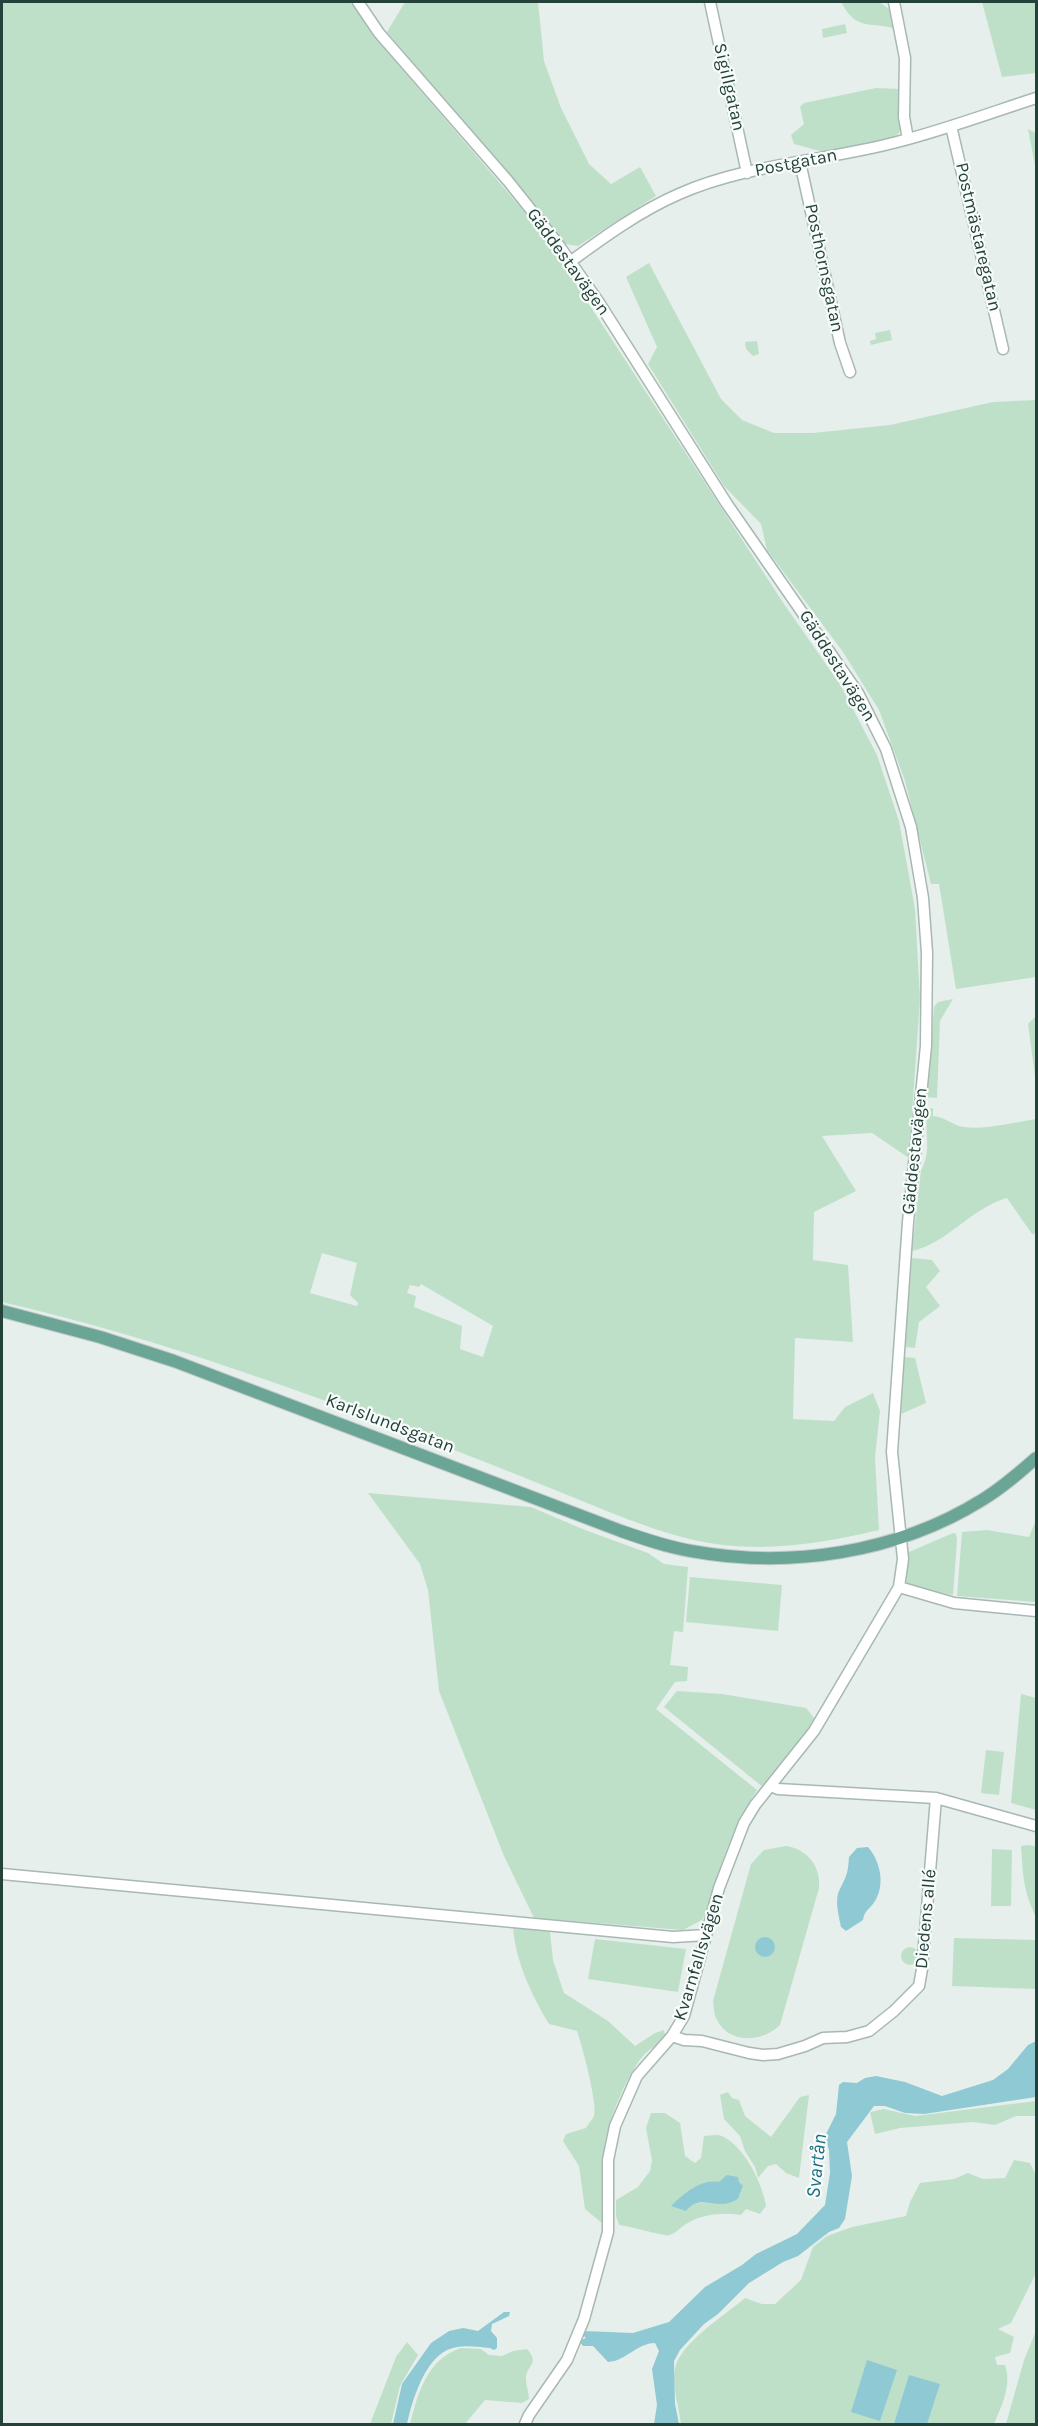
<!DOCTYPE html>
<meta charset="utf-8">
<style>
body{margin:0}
#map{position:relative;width:1038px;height:2426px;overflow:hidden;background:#e6efeb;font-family:Karla,sans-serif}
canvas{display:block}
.frame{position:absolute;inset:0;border:3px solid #24423a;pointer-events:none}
</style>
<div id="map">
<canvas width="1038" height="2426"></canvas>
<div class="frame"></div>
</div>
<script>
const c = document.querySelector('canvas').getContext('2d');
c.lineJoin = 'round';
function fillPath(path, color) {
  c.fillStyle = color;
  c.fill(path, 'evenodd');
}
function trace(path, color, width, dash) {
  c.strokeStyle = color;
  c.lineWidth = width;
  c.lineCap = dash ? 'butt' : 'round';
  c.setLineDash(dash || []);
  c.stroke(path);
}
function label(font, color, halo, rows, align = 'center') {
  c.font = font + ' Karla,sans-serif';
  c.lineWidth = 4.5;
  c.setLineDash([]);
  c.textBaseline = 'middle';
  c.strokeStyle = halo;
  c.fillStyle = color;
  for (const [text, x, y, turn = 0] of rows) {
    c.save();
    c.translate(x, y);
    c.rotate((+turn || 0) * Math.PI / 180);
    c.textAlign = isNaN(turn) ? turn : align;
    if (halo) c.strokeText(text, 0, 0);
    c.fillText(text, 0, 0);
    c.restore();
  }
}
fillPath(new Path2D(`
 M 2,2 L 353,2 L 376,39 L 523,210 L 564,266 L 782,601 L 841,686 L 877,755 L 899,821 L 915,909 L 920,998 L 909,1158 L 872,1133 L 822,1136 L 856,1191 L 814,1212 L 813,1260 L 848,1265 L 853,1342 L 795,1338 L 793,1419 L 834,1421 L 845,1407 L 873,1393 L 880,1411 L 875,1457 L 879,1530 C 828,1542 776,1551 723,1545 C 675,1539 631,1521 587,1503 C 545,1486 504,1469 462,1453 C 312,1394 158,1338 2,1302 ZM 322,1253 L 357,1263 L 350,1295 L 358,1303 L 357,1306 L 310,1293 ZM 421,1284 L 493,1326 L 483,1357 L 460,1349 L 462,1326 L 414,1307 L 416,1296 L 407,1293 L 410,1285 L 419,1287 Z
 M 405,2 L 538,2 L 544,61 L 561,108 L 589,164 L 611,184 L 640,167 L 656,196 L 578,246 L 565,244 L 544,216 L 387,32 Z
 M 841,2 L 879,2 L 889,9 L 893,28 C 867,22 856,30 841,2 Z
 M 982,2 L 1036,2 L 1036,73 L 1002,77 Z
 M 845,24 L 847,33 L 823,38 L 822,29 Z
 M 876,88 L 902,89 L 900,131 L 895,138 L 824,152 L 794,144 L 791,135 L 804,124 L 800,107 L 804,103 Z
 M 1028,129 L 1036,133 L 1036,170 Z
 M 649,263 L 721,399 L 742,420 L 774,433 L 813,433 L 890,425 L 993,402 L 1036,400 L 1036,977 L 956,989 L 939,884 L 931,884 L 905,781 L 879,710 L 843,652 L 767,550 L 761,524 L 724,486 L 648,364 L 657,347 L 626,277 Z
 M 890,330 L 892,340 L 871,345 L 870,341 L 876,339 L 875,333 Z
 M 757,341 L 759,354 L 753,356 L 746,349 L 745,342 Z
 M 953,999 L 940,1021 L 937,1098 L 927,1097 L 934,1007 L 938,1002 Z
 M 1035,1017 L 1036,1084 L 1028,1024 Z
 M 933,1108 L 933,1116 C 946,1117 953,1126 964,1127 C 984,1130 1017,1122 1036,1119 L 1036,1234 L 1032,1234 L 1007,1198 C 971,1208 948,1243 912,1251 L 921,1170 C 933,1151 923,1130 928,1109 Z
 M 912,1258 L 932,1260 L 940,1271 L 926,1287 L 940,1306 L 919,1322 L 915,1348 L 905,1347 Z
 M 904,1357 L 915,1358 L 926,1403 L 901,1414 Z
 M 368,1493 L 531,1507 L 585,1530 L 648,1553 L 664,1564 L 688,1567 L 683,1632 L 674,1631 L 670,1665 L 688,1667 L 687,1681 L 675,1682 L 656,1709 L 757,1790 L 740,1817 L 725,1854 L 707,1910 L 702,1920 L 683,1930 L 534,1918 L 504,1856 L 439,1691 L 428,1590 L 420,1564 Z
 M 1036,1520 L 1036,1602 L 957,1596 L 962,1532 L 987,1530 L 1029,1537 Z
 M 953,1533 L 956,1534 L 957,1540 L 953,1595 L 907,1587 L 906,1569 L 909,1552 Z
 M 690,1577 L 782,1585 L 778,1631 L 686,1622 Z
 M 677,1691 L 722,1694 L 806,1708 L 815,1719 L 801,1742 L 764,1788 L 664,1707 Z
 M 1021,1694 L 1036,1698 L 1036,1810 L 1011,1803 Z
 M 986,1750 L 1004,1752 L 999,1795 L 981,1793 Z
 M 1027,1845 L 1036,1846 L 1036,1917 C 1023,1891 1023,1874 1021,1846 Z
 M 786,1846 C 807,1849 821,1866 819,1888 L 780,2025 C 763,2042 730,2045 717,2020 C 714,2015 714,2008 713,2001 L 751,1864 L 764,1850 Z
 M 992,1849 L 1012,1850 L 1011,1906 L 991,1906 Z
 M 513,1927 L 550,1932 L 553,1960 L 564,1993 L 608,2021 L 635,2046 L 655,2033 L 664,2030 L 666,2039 C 659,2044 649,2049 643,2056 C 627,2075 608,2120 605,2145 C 601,2171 602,2198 603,2224 L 585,2209 L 579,2166 L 563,2141 L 566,2134 L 586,2128 C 588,2124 592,2120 594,2116 C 598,2105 582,2045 577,2031 L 549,2024 C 532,1996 515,1960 513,1927 Z
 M 954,1938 L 1036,1940 L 1035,1989 L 952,1986 Z
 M 595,1939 L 686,1949 L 678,1992 L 588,1979 Z
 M901 1956a9 9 0 1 1 18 0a9 9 0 1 1-18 0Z
 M 728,2092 L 732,2098 L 739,2100 L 745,2116 L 771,2137 L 800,2097 L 809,2095 L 799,2178 L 786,2173 L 776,2164 L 768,2166 L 758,2178 L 755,2167 L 745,2151 L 740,2136 L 724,2119 L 720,2095 Z
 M 1036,2101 L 1036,2116 L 1016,2116 L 995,2125 L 973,2122 L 900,2128 L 875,2134 L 870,2112 L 884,2109 L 915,2116 Z
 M 651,2113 L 665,2113 L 680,2123 L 685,2156 L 695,2163 L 701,2158 L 704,2136 C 710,2136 717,2134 722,2136 C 744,2146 763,2184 766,2206 L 760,2214 L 746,2209 L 741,2215 C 723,2212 702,2214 686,2224 C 681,2227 676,2233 670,2235 C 665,2237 630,2226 619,2225 L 616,2216 L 616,2200 L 638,2187 L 650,2171 L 652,2160 L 646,2128 ZM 719,2182 L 743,2186 L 738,2199 C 722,2205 707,2199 691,2205 Z
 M 1014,2160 L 1030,2163 L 1036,2175 L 1036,2273 L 1011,2323 L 998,2329 L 1014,2337 L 1010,2353 L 995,2357 L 997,2365 L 1005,2365 C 1012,2386 1002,2405 994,2424 L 681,2424 C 679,2408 672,2386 675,2369 C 678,2345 726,2314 745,2298 L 762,2304 L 775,2304 L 801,2280 L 813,2247 L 827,2236 L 852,2227 L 906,2216 L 910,2202 L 920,2183 L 954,2179 L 968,2173 L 983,2179 L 1005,2178 Z
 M 1036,2331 L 1036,2424 L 1006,2424 L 1024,2360 Z
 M 407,2342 L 418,2355 L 400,2386 L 391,2424 L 370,2424 L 396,2357 Z
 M 461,2348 L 481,2349 L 489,2355 L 502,2356 L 513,2351 L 527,2349 C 541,2365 525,2365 526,2380 C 526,2386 529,2392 529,2399 L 522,2403 L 485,2400 L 465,2424 L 410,2424 C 418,2393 427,2359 461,2348 Z`), '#bfe0c8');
fillPath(new Path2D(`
 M 868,1847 C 881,1862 886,1887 873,1904 C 868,1910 864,1912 863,1920 L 846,1931 L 841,1927 C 839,1916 834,1899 840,1889 C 847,1875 848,1873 849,1857 L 857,1848 Z
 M755 1947a10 10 0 1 1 20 0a10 10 0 1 1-20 0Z
 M 1036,2041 L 1036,2097 L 924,2114 L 905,2113 L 885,2106 L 874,2106 L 847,2142 L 852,2176 L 845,2219 L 839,2228 L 829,2232 L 798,2256 L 783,2262 L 749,2283 L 718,2314 L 704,2324 L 680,2350 L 674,2361 L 675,2404 L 679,2424 L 654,2424 L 657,2405 L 652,2369 L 659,2351 L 655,2343 C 637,2343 626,2361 608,2362 L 593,2346 L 583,2346 L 579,2341 L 586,2338 L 582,2334 L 583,2331 L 633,2333 L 669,2322 L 705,2287 L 742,2265 L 756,2254 L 797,2234 L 825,2205 L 830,2173 L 829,2150 L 825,2136 L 836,2114 L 839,2085 L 843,2082 L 857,2083 L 865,2078 L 876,2076 L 905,2082 L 942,2096 L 993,2080 L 1008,2069 L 1028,2045 Z
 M 727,2175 L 738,2177 L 739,2182 L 743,2186 L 738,2199 C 734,2201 728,2204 723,2204 C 708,2204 697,2197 686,2211 L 671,2206 C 684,2194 700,2179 719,2182 Z
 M 504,2312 L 510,2312 L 509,2316 L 492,2324 L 491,2331 L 497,2338 L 497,2348 L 494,2350 L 490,2348 C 476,2347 461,2344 447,2350 C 424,2361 412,2401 407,2424 L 393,2424 L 402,2384 L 431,2343 L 449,2331 L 463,2328 L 478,2331 Z
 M 867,2360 L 897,2370 L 880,2421 L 851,2412 Z
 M 909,2375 L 940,2384 L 927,2424 L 894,2424 Z`), '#8ec9d4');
const minor = new Path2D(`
 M 358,2 L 379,33 L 508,181 L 555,240 L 598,301 L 727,504 L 858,693 L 886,749 L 911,827 L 923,898 L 927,953 L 926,1046 L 908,1222 L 892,1452 L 903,1559 L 899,1587 L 814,1731 L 755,1805 L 744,1823 L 719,1888 L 684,2016 L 672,2036 L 637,2076 L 615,2126 L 608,2160 L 608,2232 L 584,2319 L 567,2360 L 529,2415 L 525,2424
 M 710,2 L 747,173
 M 894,2 L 905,58 L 904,117 L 908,139
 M 951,126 L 1003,349
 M 800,162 L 840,343 L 850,372
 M 570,262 C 604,237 640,211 679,194 C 747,164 825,161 897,142 C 944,130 990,113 1036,98
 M 899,1587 L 954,1603 L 1036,1611
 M 771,1786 L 778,1789 L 936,1798 L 1036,1826
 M 2,1874 L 673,1937 L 706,1935
 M 672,2036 L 684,2040 L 702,2041 L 749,2053 L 763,2055 L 778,2054 L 805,2046 L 823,2038 L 847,2037 L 869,2031 L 894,2011 L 919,1986 L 922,1969 L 936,1798`);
const major = new Path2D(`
 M 2,1311 L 100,1337 L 174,1361 L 621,1531 C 644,1539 667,1547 691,1551 C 789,1569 897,1553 982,1500 C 1002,1488 1019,1473 1036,1458`);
trace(minor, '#a8b8b2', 13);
trace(major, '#c2cac8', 14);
trace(minor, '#fff', 10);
trace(major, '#6aa596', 12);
label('18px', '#24423a', '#f7fbf9', [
 ["Sigillgatan",729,87,77],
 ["Postgatan",796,163,-11],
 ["Postmästaregatan",978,237,77],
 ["Gäddestavägen",568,262,54],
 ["Posthornsgatan",824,268,78],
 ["Gäddestavägen",837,666,58],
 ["Gäddestavägen",915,1151,-84],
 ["Karlslundsgatan",390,1424,21],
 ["Diedens allé",926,1919,-85],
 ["Kvarnfallsvägen",699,1957,-73]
]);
label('italic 20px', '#1c6f80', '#f7fbf9', [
 ["Svartån",817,2166,-84]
]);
</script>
